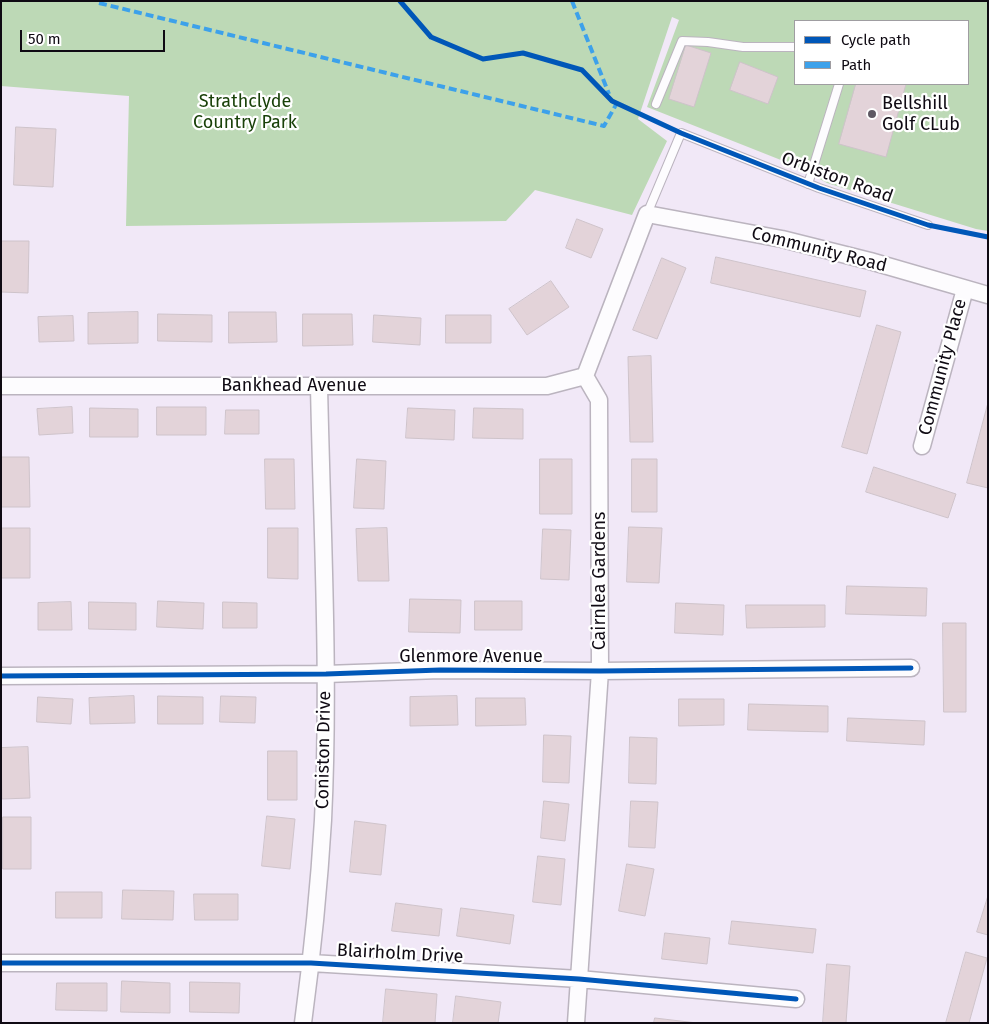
<!DOCTYPE html>
<style>
body{margin:0}
#map{position:relative;width:989px;height:1024px;overflow:hidden;background:#f1e8f7;font-family:"Fira Sans",sans-serif}
canvas{display:block}
.frame{position:absolute;inset:0;border:2px solid #0f0a13;pointer-events:none}
.legend{position:absolute;left:794px;top:20px;width:175px;height:65px;box-sizing:border-box;background:#fff;border:1px solid #9f9da1;margin:0;padding:6px 9px;list-style:none;font-size:15px;color:#0f0a13}
.legend li{display:flex;align-items:center;gap:10px;height:25px}
.legend b{width:25px;border:1px solid #9f9da1}
.scale{position:absolute;left:20px;top:30px;width:145px;height:22px;box-sizing:border-box;border:2px solid #0f0a13;border-top:0;padding-left:6px;font-size:15px;line-height:18px;white-space:nowrap;color:#0f0a13;-webkit-text-stroke:4px #fff;paint-order:stroke}
</style>
<div id="map">
<canvas width="989" height="1024"></canvas>
<div class="frame"></div>
<ul class="legend">
<li><b style="height:6px;background:#0057b8"></b>Cycle path</li>
<li><b style="height:6px;background:#3da1ea"></b>Path</li>
</ul>
<div class="scale">50 m</div>
</div>
<script>
const c = document.querySelector('canvas').getContext('2d');
c.lineJoin = 'round';
function fillPath(path, color) {
  c.fillStyle = color;
  c.fill(path, 'evenodd');
}
function trace(path, color, width, dash) {
  c.strokeStyle = color;
  c.lineWidth = width;
  c.lineCap = dash ? 'butt' : 'round';
  c.setLineDash(dash || []);
  c.stroke(path);
}
function label(font, color, halo, rows, align = 'center') {
  c.font = font + ' "Fira Sans",sans-serif';
  c.lineWidth = 4.5;
  c.setLineDash([]);
  c.textBaseline = 'middle';
  c.strokeStyle = halo;
  c.fillStyle = color;
  for (const [text, x, y, turn = 0] of rows) {
    c.save();
    c.translate(x, y);
    c.rotate((+turn || 0) * Math.PI / 180);
    c.textAlign = isNaN(turn) ? turn : align;
    if (halo) c.strokeText(text, 0, 0);
    c.fillText(text, 0, 0);
    c.restore();
  }
}
fillPath(new Path2D(`
 M 1,1 L 988,1 L 988,231 L 976,229 L 827,183 L 796,166 L 647,107 L 679,20 L 672,17 L 638,119 L 667,141 L 632,215 L 535,190 L 506,221 L 126,226 L 129,96 L 1,86 ZM 795,21 L 968,21 L 968,84 L 795,84 Z`), '#bdd9b6');
const building = new Path2D(`
 M 686,45 L 711,53 L 694,107 L 669,99 Z
 M 740,62 L 778,77 L 768,104 L 730,90 Z
 M 856,84 L 906,84 L 886,157 L 839,144 Z
 M 16,127 L 56,129 L 53,187 L 14,185 Z
 M 577,219 L 603,229 L 591,258 L 566,248 Z
 M 1,241 L 29,241 L 28,293 L 1,292 Z
 M 716,257 L 866,291 L 860,317 L 711,283 Z
 M 662,258 L 686,268 L 657,339 L 633,330 Z
 M 551,281 L 569,307 L 527,335 L 509,309 Z
 M 138,312 L 138,343 L 88,344 L 88,313 Z
 M 229,312 L 276,312 L 277,342 L 229,343 Z
 M 158,314 L 212,315 L 212,342 L 158,341 Z
 M 303,314 L 352,314 L 353,345 L 303,346 Z
 M 374,315 L 421,318 L 420,345 L 373,342 Z
 M 446,315 L 491,315 L 491,343 L 446,343 Z
 M 73,316 L 74,341 L 39,342 L 38,317 Z
 M 877,325 L 901,332 L 867,454 L 842,447 Z
 M 651,356 L 653,442 L 630,442 L 628,357 Z
 M 988,403 L 988,488 L 967,483 Z
 M 72,407 L 73,433 L 39,435 L 37,409 Z
 M 157,407 L 206,407 L 206,435 L 157,435 Z
 M 90,408 L 138,409 L 138,437 L 90,437 Z
 M 408,408 L 455,410 L 454,440 L 406,438 Z
 M 474,408 L 523,409 L 523,439 L 473,438 Z
 M 226,410 L 259,410 L 259,434 L 225,434 Z
 M 1,457 L 29,457 L 30,507 L 1,507 Z
 M 265,459 L 294,459 L 295,509 L 266,509 Z
 M 357,459 L 386,461 L 384,509 L 354,508 Z
 M 540,459 L 572,459 L 572,514 L 540,514 Z
 M 632,459 L 657,459 L 657,512 L 632,512 Z
 M 874,467 L 956,494 L 948,518 L 866,492 Z
 M 629,527 L 662,528 L 659,583 L 627,582 Z
 M 2,528 L 30,528 L 30,578 L 2,578 Z
 M 268,528 L 298,528 L 298,579 L 268,578 Z
 M 387,528 L 389,581 L 358,581 L 356,529 Z
 M 543,529 L 571,530 L 569,580 L 541,579 Z
 M 847,586 L 927,588 L 926,616 L 846,614 Z
 M 410,599 L 461,600 L 460,633 L 409,632 Z
 M 158,601 L 204,603 L 203,629 L 157,627 Z
 M 475,601 L 522,601 L 522,630 L 475,630 Z
 M 71,602 L 72,630 L 38,630 L 38,603 Z
 M 89,602 L 136,603 L 136,630 L 89,629 Z
 M 223,602 L 257,603 L 257,628 L 223,628 Z
 M 676,603 L 724,605 L 723,635 L 675,633 Z
 M 746,605 L 825,605 L 825,627 L 747,628 Z
 M 943,623 L 966,623 L 966,712 L 944,712 Z
 M 134,696 L 135,723 L 90,724 L 89,698 Z
 M 158,696 L 203,697 L 203,724 L 158,724 Z
 M 221,696 L 256,697 L 255,723 L 220,722 Z
 M 457,696 L 458,725 L 410,726 L 410,697 Z
 M 38,697 L 73,699 L 71,724 L 37,722 Z
 M 476,698 L 525,698 L 526,725 L 476,726 Z
 M 679,699 L 724,699 L 724,725 L 679,726 Z
 M 749,704 L 828,706 L 828,732 L 748,730 Z
 M 848,718 L 925,721 L 924,745 L 847,741 Z
 M 544,735 L 571,736 L 569,783 L 543,782 Z
 M 630,737 L 657,738 L 656,784 L 629,783 Z
 M 28,747 L 30,798 L 2,799 L 1,748 Z
 M 268,751 L 297,751 L 297,800 L 268,800 Z
 M 544,801 L 569,804 L 565,841 L 541,838 Z
 M 631,801 L 658,802 L 655,848 L 629,847 Z
 M 267,816 L 295,819 L 290,869 L 262,866 Z
 M 3,817 L 31,817 L 31,869 L 3,869 Z
 M 355,821 L 386,825 L 381,875 L 350,872 Z
 M 538,856 L 565,859 L 561,905 L 533,902 Z
 M 627,864 L 654,869 L 645,916 L 619,911 Z
 M 123,890 L 174,891 L 173,920 L 122,919 Z
 M 56,892 L 102,892 L 102,918 L 56,918 Z
 M 194,894 L 238,894 L 238,920 L 195,920 Z
 M 988,896 L 988,935 L 977,932 Z
 M 396,903 L 442,909 L 439,936 L 392,931 Z
 M 461,908 L 514,915 L 510,944 L 457,936 Z
 M 732,921 L 816,929 L 813,953 L 729,944 Z
 M 665,933 L 710,938 L 707,964 L 662,959 Z
 M 966,952 L 987,958 L 969,1023 L 946,1023 Z
 M 827,964 L 850,966 L 846,1023 L 823,1023 Z
 M 122,981 L 170,983 L 170,1013 L 121,1012 Z
 M 190,982 L 240,983 L 239,1013 L 190,1012 Z
 M 57,983 L 107,983 L 107,1011 L 56,1010 Z
 M 386,989 L 437,994 L 435,1023 L 383,1023 Z
 M 456,996 L 501,1002 L 498,1023 L 453,1023 Z
 M 655,1018 L 697,1023 L 654,1023 Z`);
fillPath(building, '#e3d3d9');
trace(building, '#cec3ca', 1);
const service = new Path2D(`
 M 656,104 L 682,41 L 708,42 L 743,47 L 795,47
 M 808,184 L 839,84
 M 647,214 L 681,133 L 819,188 L 928,225`);
const minor = new Path2D(`
 M 585,376 L 647,214 L 782,239 L 870,261 L 988,295
 M 1,386 L 547,386 L 585,376
 M 922,446 L 965,289
 M 1,676 L 326,674 L 440,670 L 600,671 L 911,668
 M 1,963 L 311,963 L 579,979 L 796,999
 M 303,1023 C 312,956 319,888 323,820 C 330,676 322,531 319,386
 M 576,1023 L 600,671 L 599,400 L 585,376`);
trace(service, '#bbb4bf', 10);
trace(minor, '#bbb4bf', 19);
trace(service, '#fdfcfe', 8);
trace(minor, '#fdfcfe', 16);
trace(new Path2D(`
 M 572,1 L 609,94
 M 99,3 L 604,126 L 617,103`), '#3da1ea', 4, [8, 4]);
trace(new Path2D(`
 M 400,1 L 431,37 L 483,59 L 523,53 L 582,70 L 612,101 L 681,133 L 819,188 L 928,225 L 988,237
 M 1,676 L 326,674 L 440,670 L 600,671 L 911,668
 M 1,963 L 311,963 L 579,979 L 796,999`), '#0057b8', 5);
for (const [x, y, r, color] of [
 [872,114,5,"#5e5863"]
]) {
  const dot = new Path2D();
  dot.arc(x, y, r, 0, 2 * Math.PI);
  c.fillStyle = color;
  c.fill(dot);
  trace(dot, '#fff', 2);
}
label('18px', '#194109', '#fff', [
 ["Strathclyde",245,102],
 ["Country Park",245,123]
]);
label('18px', '#0f0a13', '#fff', [
 ["Bellshill",882,104],
 ["Golf CLub",882,125]
], 'left');
label('18px', '#0f0a13', '#fff', [
 ["Orbiston Road",837,178,20],
 ["Community Road",819,250,14],
 ["Community Place",943,367,-75],
 ["Bankhead Avenue",294,386],
 ["Cairnlea Gardens",600,581,-90],
 ["Glenmore Avenue",471,657],
 ["Coniston Drive",324,750,-89],
 ["Blairholm Drive",400,954,3]
]);
</script>
